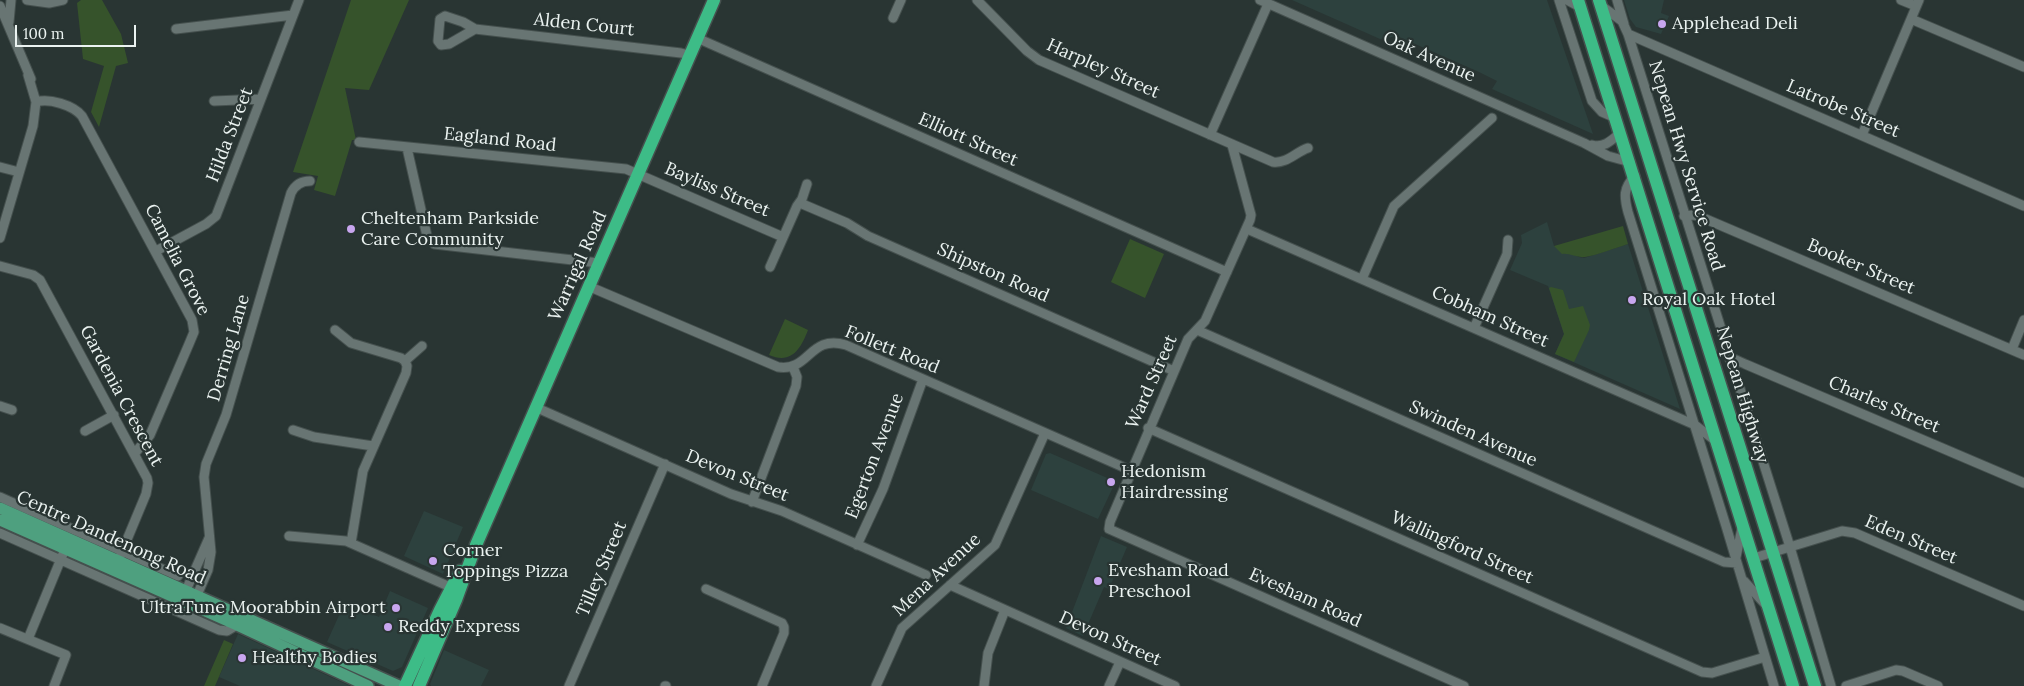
<!DOCTYPE html>
<style>
body{margin:0}
#map{position:relative;width:2024px;height:686px;overflow:hidden;background:#293533;font-family:Lora,serif}
canvas{display:block}
.scale{position:absolute;left:15px;top:25px;width:121px;height:22px;box-sizing:border-box;border:2px solid #ebf3f1;border-top:0;padding-left:6px;font-size:15px;line-height:18px;white-space:nowrap;color:#ebf3f1;-webkit-text-stroke:4px #293533;paint-order:stroke}
</style>
<div id="map">
<canvas width="2024" height="686"></canvas>
<div class="scale">100 m</div>
</div>
<script>
const c = document.querySelector('canvas').getContext('2d');
c.lineJoin = 'round';
function fillPath(path, color) {
  c.fillStyle = color;
  c.fill(path, 'evenodd');
}
function trace(path, color, width, dash) {
  c.strokeStyle = color;
  c.lineWidth = width;
  c.lineCap = dash ? 'butt' : 'round';
  c.setLineDash(dash || []);
  c.stroke(path);
}
function label(font, color, halo, rows, align = 'center') {
  c.font = font + ' Lora,serif';
  c.lineWidth = 4.5;
  c.setLineDash([]);
  c.textBaseline = 'middle';
  c.strokeStyle = halo;
  c.fillStyle = color;
  for (const [text, x, y, turn = 0] of rows) {
    c.save();
    c.translate(x, y);
    c.rotate((+turn || 0) * Math.PI / 180);
    c.textAlign = isNaN(turn) ? turn : align;
    if (halo) c.strokeText(text, 0, 0);
    c.fillText(text, 0, 0);
    c.restore();
  }
}
fillPath(new Path2D(`
 M 1292,0 L 1547,0 L 1593,134 L 1492,89 L 1497,81 L 1479,72 L 1397,36 L 1380,39 Z
 M 1624,0 L 1664,0 L 1661,13 L 1669,16 L 1661,34 L 1636,27 L 1630,19 Z
 M 1547,222 L 1554,246 L 1579,257 L 1584,258 L 1628,244 L 1680,409 L 1555,354 L 1564,334 L 1548,286 L 1510,270 L 1522,243 L 1521,235 Z
 M 1050,453 L 1112,480 L 1114,485 L 1098,519 L 1031,490 L 1046,454 Z
 M 424,511 L 463,527 L 443,574 L 404,556 Z
 M 1101,536 L 1127,547 L 1109,589 L 1104,587 L 1083,636 L 1066,628 Z
 M 390,591 L 428,608 L 402,667 L 393,671 L 327,642 L 345,602 L 379,617 Z
 M 238,634 L 350,686 L 240,686 L 219,677 Z
 M 444,650 L 489,670 L 481,686 L 431,686 L 430,684 Z`), '#2d413e');
fillPath(new Path2D(`
 M 81,0 L 102,0 L 121,34 L 128,63 L 116,66 L 99,127 L 91,112 L 104,66 L 83,59 L 77,3 Z
 M 351,0 L 409,0 L 369,90 L 345,88 L 356,140 L 352,140 L 335,196 L 314,190 L 318,176 L 293,172 Z
 M 1623,226 L 1628,244 C 1615,248 1598,255 1585,257 C 1577,258 1570,253 1562,254 L 1554,246 Z
 M 1130,239 L 1164,254 L 1145,298 L 1111,282 Z
 M 1551,287 L 1563,290 L 1569,309 L 1583,306 L 1590,325 L 1589,330 L 1574,362 L 1555,354 L 1564,334 L 1549,288 Z
 M 785,319 L 808,330 C 801,348 792,365 769,355 Z
 M 224,640 L 233,644 L 215,686 L 204,686 Z`), '#36532b');
const minor = new Path2D(`
 M 27,0 L 49,3 L 63,0
 M 977,0 L 1027,51 L 1039,60 L 1273,162 C 1286,164 1296,152 1308,148
 M 1260,0 L 1584,143 L 1608,156 L 1630,162
 M 1559,0 L 1592,101 L 1602,112 L 1616,118
 M 1567,0 L 1580,7
 M 1617,0 L 1624,24
 M 1901,0 L 1916,6
 M 1600,5 L 1622,21 L 1628,34 L 1790,547 L 1831,686
 M 0,6 L 31,79
 M 893,18 L 901,0
 M 1911,19 L 2024,67
 M 9,22 L 11,0
 M 176,29 L 293,15
 M 475,29 L 449,44 L 441,45 L 438,41 L 440,19 L 445,16 L 463,22 L 475,29 L 681,53 L 689,55
 M 1628,34 L 2024,206
 M 697,38 L 1227,272
 M 214,101 L 261,99
 M 36,102 C 49,98 73,105 82,116 L 192,320 L 194,332 L 189,344 L 150,435 L 135,453
 M 1210,135 L 1268,4
 M 1862,135 L 1919,0
 M 359,142 L 626,169 L 783,237
 M 1232,145 L 1251,215 L 1250,220 L 1205,321 L 1188,339 L 1110,522 L 1109,529 L 1464,686
 M 1592,145 C 1604,148 1611,141 1620,133
 M 407,148 L 427,236 L 434,244 L 599,263
 M 0,167 L 19,172
 M 1635,176 C 1623,188 1624,197 1628,212 L 1726,526 L 1774,686
 M 800,203 L 847,223 L 868,236 L 1174,371
 M 1684,216 L 1693,215 L 1701,217 L 2024,355
 M 1247,229 L 1695,425 L 1717,442
 M 0,238 L 33,126 L 36,102 L 28,75
 M 156,251 L 206,224 L 216,216 L 299,0
 M 0,266 L 33,275 L 40,280 L 147,478 L 148,483 L 146,494 L 116,566
 M 770,267 L 797,206 L 802,199 L 807,184
 M 1362,279 L 1394,206 L 1492,118
 M 588,286 L 778,367 C 810,372 809,334 846,345 L 1132,471
 M 1474,328 L 1507,254 L 1508,240
 M 335,330 L 351,343 L 401,358 L 405,361
 M 1197,330 L 1724,562 L 1737,563
 M 2012,349 L 2024,320
 M 1730,360 L 1734,359 L 1745,364 L 2024,483
 M 0,406 L 12,410
 M 535,407 L 731,494 L 782,511 L 926,575
 M 1148,428 L 1702,672 L 1712,673 L 1765,657
 M 293,430 L 314,437 L 373,446
 M 85,431 L 114,415
 M 0,497 L 178,576
 M 752,502 L 796,386 L 797,377 L 793,367
 M 0,533 L 219,630 L 227,631 L 237,625
 M 289,536 L 346,541 L 457,590
 M 351,543 L 363,471 L 406,373 L 407,366 L 405,361 L 422,346
 M 857,545 L 883,489 L 923,379
 M 1736,557 L 1742,528
 M 1754,558 L 1842,531 L 1855,533 L 2024,606
 M 1744,581 L 1766,605
 M 950,585 L 1175,686
 M 706,589 L 782,623 L 784,627 L 784,633 L 762,686
 M 184,595 L 209,538
 M 194,602 L 208,570 L 211,552 L 204,477 L 206,464 L 226,415 L 291,193 C 295,185 301,181 310,181
 M 0,628 L 66,655 L 54,686
 M 28,639 L 63,554
 M 569,686 L 665,464
 M 665,686 L 666,686
 M 876,686 L 902,628 L 995,545 L 1045,433
 M 984,686 L 988,653 L 1005,610
 M 1109,686 L 1120,662
 M 1846,686 L 1896,670 L 1903,671 L 1938,686`);
const major = new Path2D(`
 M 0,508 L 399,686
 M 0,520 L 237,625 L 368,686`);
const highway = new Path2D(`
 M 1578,0 L 1793,686
 M 1599,0 L 1815,686
 M 405,686 L 440,610 L 460,571
 M 419,686 L 456,600 L 476,545 L 714,0`);
trace(minor, '#45504e', 11);
trace(major, '#45504e', 14);
trace(highway, '#45504e', 15);
trace(minor, '#687573', 9);
trace(major, '#4ea07f', 11);
trace(highway, '#3dbc87', 12);
for (const [x, y, r, color] of [
 [1662,24,5,"#c8a6ef"],
 [351,229,5,"#c8a6ef"],
 [1632,300,5,"#c8a6ef"],
 [1111,482,5,"#c8a6ef"],
 [433,561,5,"#c8a6ef"],
 [1098,581,5,"#c8a6ef"],
 [396,608,5,"#c8a6ef"],
 [388,627,5,"#c8a6ef"],
 [242,658,5,"#c8a6ef"]
]) {
  const dot = new Path2D();
  dot.arc(x, y, r, 0, 2 * Math.PI);
  c.fillStyle = color;
  c.fill(dot);
  trace(dot, '#293533', 2);
}
label('18px', '#ebf3f1', '#293533', [
 ["Applehead Deli",1672,24],
 ["Cheltenham Parkside",361,219],
 ["Care Community",361,240],
 ["Royal Oak Hotel",1642,300],
 ["Hedonism",1121,472],
 ["Hairdressing",1121,493],
 ["Corner",443,551],
 ["Toppings Pizza",443,572],
 ["Evesham Road",1108,571],
 ["Preschool",1108,592],
 ["UltraTune Moorabbin Airport",386,608,"right"],
 ["Reddy Express",398,627],
 ["Healthy Bodies",252,658]
], 'left');
label('18px', '#ebf3f1', '#293533', [
 ["Alden Court",584,25,6],
 ["Oak Avenue",1429,57,24],
 ["Harpley Street",1103,69,24],
 ["Latrobe Street",1843,109,23],
 ["Hilda Street",230,135,-69],
 ["Eagland Road",500,140,6],
 ["Elliott Street",968,140,24],
 ["Nepean Hwy Service Road",1686,166,73],
 ["Bayliss Street",717,190,23],
 ["Camelia Grove",177,260,63],
 ["Warrigal Road",578,266,-66],
 ["Booker Street",1861,267,23],
 ["Shipston Road",993,273,24],
 ["Cobham Street",1490,317,24],
 ["Derring Lane",229,348,-74],
 ["Follett Road",892,350,22],
 ["Ward Street",1152,382,-66],
 ["Nepean Highway",1742,395,73],
 ["Gardenia Crescent",121,396,62],
 ["Charles Street",1884,405,23],
 ["Swinden Avenue",1473,434,24],
 ["Egerton Avenue",875,456,-69],
 ["Devon Street",737,476,22],
 ["Centre Dandenong Road",111,538,24],
 ["Eden Street",1911,540,23],
 ["Wallingford Street",1462,548,24],
 ["Tilley Street",602,569,-67],
 ["Mena Avenue",937,575,-43],
 ["Evesham Road",1305,598,24],
 ["Devon Street",1110,639,24]
]);
</script>
